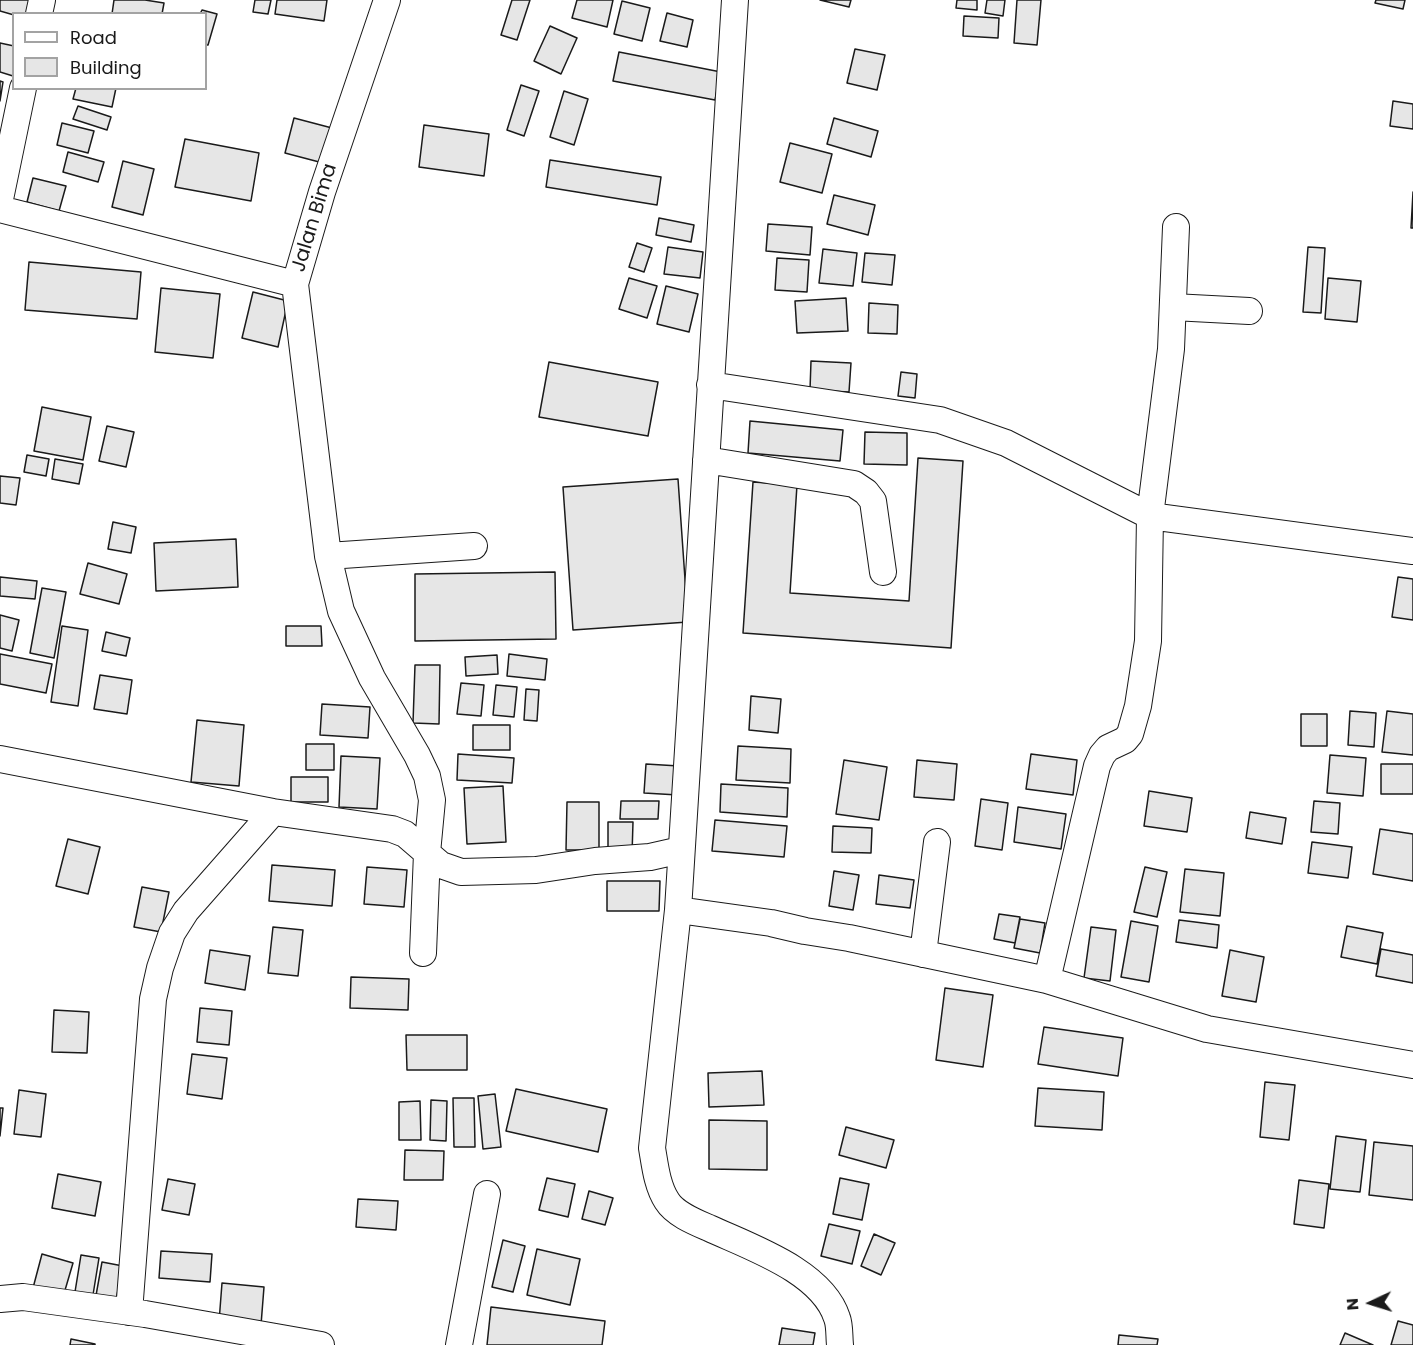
<!DOCTYPE html>
<style>
body{margin:0}
#map{position:relative;width:1413px;height:1345px;overflow:hidden;background:#fff;font-family:Poppins,sans-serif}
canvas{display:block}
.legend{position:absolute;left:12px;top:12px;width:195px;height:78px;box-sizing:border-box;background:#fff;border:2px solid #a3a3a3;margin:0;padding:8px 10px;list-style:none;font-size:18px;color:#1a1a1a}
.legend li{display:flex;align-items:center;gap:12px;height:30px}
.legend b{width:30px;border:2px solid #a3a3a3}
.north{position:absolute;left:1341px;top:1273px;width:60px;height:60px;-webkit-text-stroke:4px #fff;paint-order:stroke;rotate:266deg;font-size:16px;font-weight:700;line-height:24px;text-align:center;color:#1a1a1a}
.north::after{content:'';display:block;margin:auto;width:21px;height:27px;background:#1a1a1a;clip-path:polygon(50% 0,100% 100%,50% 72%,0 100%)}
</style>
<div id="map">
<canvas width="1413" height="1345"></canvas>
<ul class="legend">
<li><b style="height:8px;background:#fff"></b>Road</li>
<li><b style="height:16px;background:#e6e6e6"></b>Building</li>
</ul>
<div class="north">N</div>
</div>
<script>
const c = document.querySelector('canvas').getContext('2d');
c.lineJoin = 'round';
function fillPath(path, color) {
  c.fillStyle = color;
  c.fill(path, 'evenodd');
}
function trace(path, color, width, dash) {
  c.strokeStyle = color;
  c.lineWidth = width;
  c.lineCap = dash ? 'butt' : 'round';
  c.setLineDash(dash || []);
  c.stroke(path);
}
function label(font, color, halo, rows, align = 'center') {
  c.font = font + ' Poppins,sans-serif';
  c.lineWidth = 4.5;
  c.setLineDash([]);
  c.textBaseline = 'middle';
  c.strokeStyle = halo;
  c.fillStyle = color;
  for (const [text, x, y, turn = 0] of rows) {
    c.save();
    c.translate(x, y);
    c.rotate((+turn || 0) * Math.PI / 180);
    c.textAlign = isNaN(turn) ? turn : align;
    if (halo) c.strokeText(text, 0, 0);
    c.fillText(text, 0, 0);
    c.restore();
  }
}
const building = new Path2D(`
 M 0,0 L 33,0 L 29,14 L 14,15 L 0,11 Z
 M 114,0 L 145,0 L 164,3 L 162,14 L 112,14 Z
 M 255,0 L 271,0 L 268,14 L 253,12 Z
 M 277,0 L 327,0 L 324,21 L 275,14 Z
 M 512,0 L 530,0 L 517,40 L 501,35 Z
 M 577,0 L 613,0 L 607,27 L 572,18 Z
 M 820,0 L 851,0 L 849,7 Z
 M 957,0 L 977,0 L 977,10 L 956,8 Z
 M 987,0 L 1005,0 L 1003,16 L 985,13 Z
 M 1017,0 L 1041,0 L 1037,45 L 1014,43 Z
 M 1376,0 L 1405,0 L 1403,9 L 1375,3 Z
 M 622,1 L 650,8 L 642,41 L 614,34 Z
 M 202,10 L 217,14 L 208,45 L 206,45 L 206,14 L 200,14 Z
 M 667,13 L 693,20 L 687,47 L 660,41 Z
 M 964,16 L 999,18 L 998,38 L 963,36 Z
 M 550,26 L 577,38 L 561,74 L 534,61 Z
 M 0,43 L 14,46 L 13,76 L 0,72 Z
 M 855,49 L 885,55 L 877,90 L 847,83 Z
 M 619,52 L 721,72 L 715,100 L 613,81 Z
 M 0,81 L 3,82 L 0,101 Z
 M 521,85 L 539,91 L 524,136 L 507,130 Z
 M 76,88 L 116,88 L 112,107 L 73,99 Z
 M 564,91 L 588,99 L 574,145 L 550,137 Z
 M 1393,101 L 1413,104 L 1413,129 L 1390,126 Z
 M 78,106 L 111,117 L 107,130 L 73,119 Z
 M 294,118 L 332,128 L 323,163 L 285,153 Z
 M 834,118 L 878,131 L 871,157 L 827,144 Z
 M 62,123 L 94,131 L 88,153 L 57,145 Z
 M 424,125 L 489,134 L 484,176 L 419,167 Z
 M 185,139 L 259,153 L 251,201 L 175,187 Z
 M 790,143 L 832,154 L 822,193 L 780,182 Z
 M 68,152 L 104,162 L 98,182 L 63,172 Z
 M 550,160 L 661,177 L 657,205 L 546,187 Z
 M 123,161 L 154,169 L 143,215 L 112,207 Z
 M 33,178 L 66,186 L 59,211 L 27,202 Z
 M 1413,192 L 1413,228 L 1411,228 Z
 M 834,195 L 875,205 L 868,235 L 827,224 Z
 M 659,218 L 694,225 L 691,242 L 656,235 Z
 M 768,224 L 812,227 L 810,255 L 766,251 Z
 M 637,243 L 652,248 L 644,272 L 629,267 Z
 M 668,247 L 703,252 L 700,278 L 664,274 Z
 M 1308,247 L 1325,248 L 1321,313 L 1303,312 Z
 M 823,249 L 857,253 L 853,286 L 819,283 Z
 M 865,253 L 895,255 L 892,285 L 862,282 Z
 M 777,258 L 809,260 L 807,292 L 775,290 Z
 M 29,262 L 141,272 L 137,319 L 25,310 Z
 M 629,278 L 657,286 L 647,318 L 619,309 Z
 M 1328,278 L 1361,281 L 1357,322 L 1325,319 Z
 M 666,286 L 698,294 L 689,332 L 657,324 Z
 M 161,288 L 220,294 L 213,358 L 155,352 Z
 M 253,292 L 288,301 L 278,347 L 242,338 Z
 M 846,298 L 848,331 L 797,333 L 795,301 Z
 M 869,303 L 898,305 L 897,334 L 868,333 Z
 M 811,361 L 851,363 L 849,392 L 810,390 Z
 M 549,362 L 658,382 L 648,436 L 539,417 Z
 M 901,372 L 917,374 L 915,398 L 898,396 Z
 M 42,407 L 91,417 L 83,460 L 34,451 Z
 M 750,421 L 843,430 L 840,461 L 748,453 Z
 M 107,426 L 134,432 L 126,467 L 99,461 Z
 M 865,432 L 907,433 L 907,465 L 864,464 Z
 M 27,455 L 49,459 L 46,476 L 24,472 Z
 M 918,458 L 963,461 L 951,648 L 743,633 L 753,482 L 797,485 L 790,593 L 909,601 Z
 M 55,459 L 83,464 L 79,484 L 52,479 Z
 M 0,476 L 20,478 L 16,505 L 0,503 Z
 M 678,479 L 688,622 L 573,630 L 563,487 Z
 M 113,522 L 136,527 L 131,553 L 108,549 Z
 M 236,539 L 238,587 L 156,591 L 154,543 Z
 M 88,563 L 127,574 L 119,604 L 80,594 Z
 M 555,572 L 556,639 L 415,641 L 415,574 Z
 M 0,577 L 37,581 L 35,599 L 0,596 Z
 M 1398,577 L 1413,579 L 1413,620 L 1392,617 Z
 M 42,588 L 66,592 L 54,658 L 30,653 Z
 M 0,615 L 19,620 L 12,651 L 0,648 Z
 M 62,626 L 88,630 L 78,706 L 51,702 Z
 M 286,626 L 321,626 L 322,646 L 286,646 Z
 M 106,632 L 130,638 L 126,656 L 102,651 Z
 M 0,654 L 52,664 L 46,693 L 0,684 Z
 M 509,654 L 547,659 L 545,680 L 507,676 Z
 M 497,655 L 498,674 L 466,676 L 465,657 Z
 M 415,665 L 440,665 L 439,724 L 413,723 Z
 M 100,675 L 132,680 L 127,714 L 94,709 Z
 M 461,683 L 484,685 L 481,716 L 457,714 Z
 M 496,685 L 517,687 L 514,717 L 493,715 Z
 M 526,689 L 539,690 L 537,721 L 524,720 Z
 M 751,696 L 781,699 L 778,733 L 749,730 Z
 M 322,704 L 370,707 L 368,738 L 320,735 Z
 M 1350,711 L 1376,713 L 1374,747 L 1348,745 Z
 M 1387,711 L 1413,714 L 1413,755 L 1382,752 Z
 M 1301,714 L 1327,714 L 1327,746 L 1301,746 Z
 M 197,720 L 244,725 L 239,786 L 191,782 Z
 M 473,725 L 510,725 L 510,750 L 473,750 Z
 M 306,744 L 334,744 L 334,770 L 306,770 Z
 M 738,746 L 791,749 L 790,783 L 736,780 Z
 M 458,754 L 514,758 L 512,783 L 457,780 Z
 M 1031,754 L 1077,760 L 1073,795 L 1026,789 Z
 M 1330,755 L 1366,758 L 1363,796 L 1327,793 Z
 M 341,756 L 380,758 L 377,809 L 339,807 Z
 M 844,760 L 887,767 L 879,820 L 836,814 Z
 M 917,760 L 957,764 L 954,800 L 914,797 Z
 M 646,764 L 679,766 L 678,795 L 644,793 Z
 M 1381,764 L 1413,764 L 1413,794 L 1381,794 Z
 M 291,777 L 328,777 L 328,802 L 291,802 Z
 M 721,784 L 788,788 L 787,817 L 720,812 Z
 M 503,786 L 506,842 L 467,844 L 464,788 Z
 M 1149,791 L 1192,798 L 1187,832 L 1144,826 Z
 M 981,799 L 1008,803 L 1002,850 L 975,846 Z
 M 621,801 L 659,801 L 658,819 L 620,819 Z
 M 1314,801 L 1340,803 L 1338,834 L 1311,832 Z
 M 567,802 L 599,802 L 599,850 L 566,850 Z
 M 1018,807 L 1066,814 L 1061,849 L 1014,842 Z
 M 1250,812 L 1286,818 L 1282,844 L 1246,838 Z
 M 715,820 L 787,826 L 784,857 L 712,851 Z
 M 608,822 L 633,822 L 632,855 L 608,855 Z
 M 833,826 L 872,828 L 871,853 L 832,852 Z
 M 1380,829 L 1413,834 L 1413,881 L 1373,874 Z
 M 68,839 L 100,847 L 88,894 L 56,886 Z
 M 1312,842 L 1352,847 L 1348,878 L 1308,873 Z
 M 272,865 L 335,870 L 332,906 L 269,901 Z
 M 367,867 L 407,870 L 404,907 L 364,904 Z
 M 1145,867 L 1167,872 L 1157,917 L 1134,912 Z
 M 1185,869 L 1224,873 L 1220,916 L 1180,912 Z
 M 834,871 L 859,875 L 853,910 L 829,906 Z
 M 879,875 L 914,880 L 910,908 L 876,904 Z
 M 607,881 L 660,881 L 659,911 L 607,911 Z
 M 142,887 L 169,892 L 161,932 L 134,927 Z
 M 999,914 L 1020,917 L 1015,943 L 994,939 Z
 M 1020,919 L 1045,923 L 1040,953 L 1014,948 Z
 M 1179,920 L 1219,925 L 1217,948 L 1176,942 Z
 M 1131,921 L 1158,926 L 1149,982 L 1121,977 Z
 M 1347,926 L 1383,933 L 1377,964 L 1341,957 Z
 M 273,927 L 303,930 L 298,976 L 268,973 Z
 M 1091,927 L 1116,930 L 1110,981 L 1084,978 Z
 M 1381,949 L 1413,955 L 1413,983 L 1376,976 Z
 M 210,950 L 250,956 L 245,990 L 205,983 Z
 M 1230,950 L 1264,957 L 1256,1002 L 1222,996 Z
 M 351,977 L 409,979 L 408,1010 L 350,1008 Z
 M 945,988 L 993,995 L 983,1067 L 936,1060 Z
 M 200,1008 L 232,1011 L 229,1045 L 197,1042 Z
 M 54,1010 L 89,1012 L 87,1053 L 52,1052 Z
 M 1044,1027 L 1123,1038 L 1118,1076 L 1038,1064 Z
 M 406,1035 L 467,1035 L 467,1070 L 407,1070 Z
 M 192,1054 L 227,1058 L 222,1099 L 187,1094 Z
 M 762,1071 L 764,1105 L 709,1107 L 708,1073 Z
 M 1265,1082 L 1295,1085 L 1289,1140 L 1260,1137 Z
 M 1038,1088 L 1104,1092 L 1102,1130 L 1035,1126 Z
 M 516,1089 L 607,1109 L 598,1152 L 506,1131 Z
 M 19,1090 L 46,1094 L 41,1137 L 14,1134 Z
 M 495,1094 L 501,1147 L 483,1149 L 478,1096 Z
 M 453,1098 L 474,1098 L 475,1147 L 454,1147 Z
 M 431,1100 L 447,1101 L 446,1141 L 430,1140 Z
 M 420,1101 L 421,1140 L 399,1140 L 399,1102 Z
 M 0,1108 L 3,1108 L 0,1136 Z
 M 709,1120 L 767,1121 L 767,1170 L 709,1169 Z
 M 846,1127 L 894,1140 L 886,1168 L 839,1155 Z
 M 1336,1136 L 1366,1140 L 1360,1192 L 1330,1189 Z
 M 1374,1142 L 1413,1146 L 1413,1200 L 1369,1195 Z
 M 405,1150 L 444,1151 L 443,1180 L 404,1180 Z
 M 58,1174 L 101,1182 L 95,1216 L 52,1208 Z
 M 547,1178 L 575,1184 L 568,1217 L 539,1210 Z
 M 840,1178 L 869,1184 L 862,1220 L 833,1214 Z
 M 168,1179 L 195,1184 L 189,1215 L 162,1210 Z
 M 1299,1180 L 1329,1184 L 1324,1228 L 1294,1224 Z
 M 589,1191 L 613,1198 L 605,1225 L 582,1219 Z
 M 358,1199 L 398,1201 L 396,1230 L 356,1227 Z
 M 829,1224 L 860,1231 L 852,1264 L 821,1256 Z
 M 874,1234 L 895,1243 L 881,1275 L 861,1266 Z
 M 503,1240 L 525,1246 L 513,1292 L 492,1287 Z
 M 537,1249 L 580,1259 L 570,1305 L 527,1295 Z
 M 161,1251 L 212,1254 L 210,1282 L 159,1278 Z
 M 42,1254 L 73,1263 L 63,1297 L 33,1288 Z
 M 81,1255 L 99,1258 L 92,1301 L 74,1298 Z
 M 102,1262 L 123,1266 L 115,1305 L 95,1301 Z
 M 222,1283 L 264,1287 L 261,1325 L 219,1322 Z
 M 491,1307 L 605,1321 L 602,1345 L 487,1345 Z
 M 1398,1321 L 1413,1325 L 1413,1345 L 1391,1345 Z
 M 782,1328 L 815,1333 L 813,1345 L 779,1345 Z
 M 1345,1333 L 1373,1345 L 1340,1345 Z
 M 1119,1335 L 1158,1339 L 1157,1345 L 1118,1345 Z
 M 71,1339 L 95,1344 L 95,1345 L 70,1345 Z`);
fillPath(building, '#e6e6e6');
trace(building, '#1a1a1a', 1.5);
const minor = new Path2D(`
 M 735,0 L 678,910 L 652,1148 C 655,1165 657,1186 667,1201 C 675,1214 695,1222 709,1228 C 750,1247 822,1271 837,1318 C 840,1326 839,1336 840,1345
 M 39,14 L 42,0
 M 0,199 L 23,88
 M 0,209 L 295,284 L 322,192 L 387,0
 M 295,284 L 328,556 L 341,611 L 372,678 L 417,755 L 427,776 L 432,800 L 427,853 L 423,953
 M 1173,307 L 1249,311
 M 710,385 L 940,420 L 1006,443 L 1150,516 L 1413,551
 M 706,460 L 854,484 L 866,492 L 873,501 L 883,572
 M 328,556 L 474,546
 M 0,759 L 273,812 L 392,829 L 405,834 L 441,865 L 461,872 L 536,870 L 595,861 L 650,857 L 681,850
 M 678,910 L 771,923 L 805,931 L 849,938 L 1047,980 L 1207,1029 L 1413,1065
 M 923,954 L 937,842
 M 1047,980 L 1097,766 L 1102,755 L 1108,748 L 1125,740 L 1130,734 L 1138,706 L 1148,641 L 1150,516 L 1171,349 L 1176,227
 M 0,1299 L 23,1297 L 145,1314 L 321,1345
 M 129,1312 L 153,999 L 160,968 L 172,933 L 186,911 L 273,812
 M 459,1345 L 487,1194`);
trace(minor, '#1a1a1a', 28);
trace(minor, '#fff', 26);
label('20px', '#1a1a1a', '#fff', [
 ["Jalan Bima",315,218,-73]
]);
</script>
